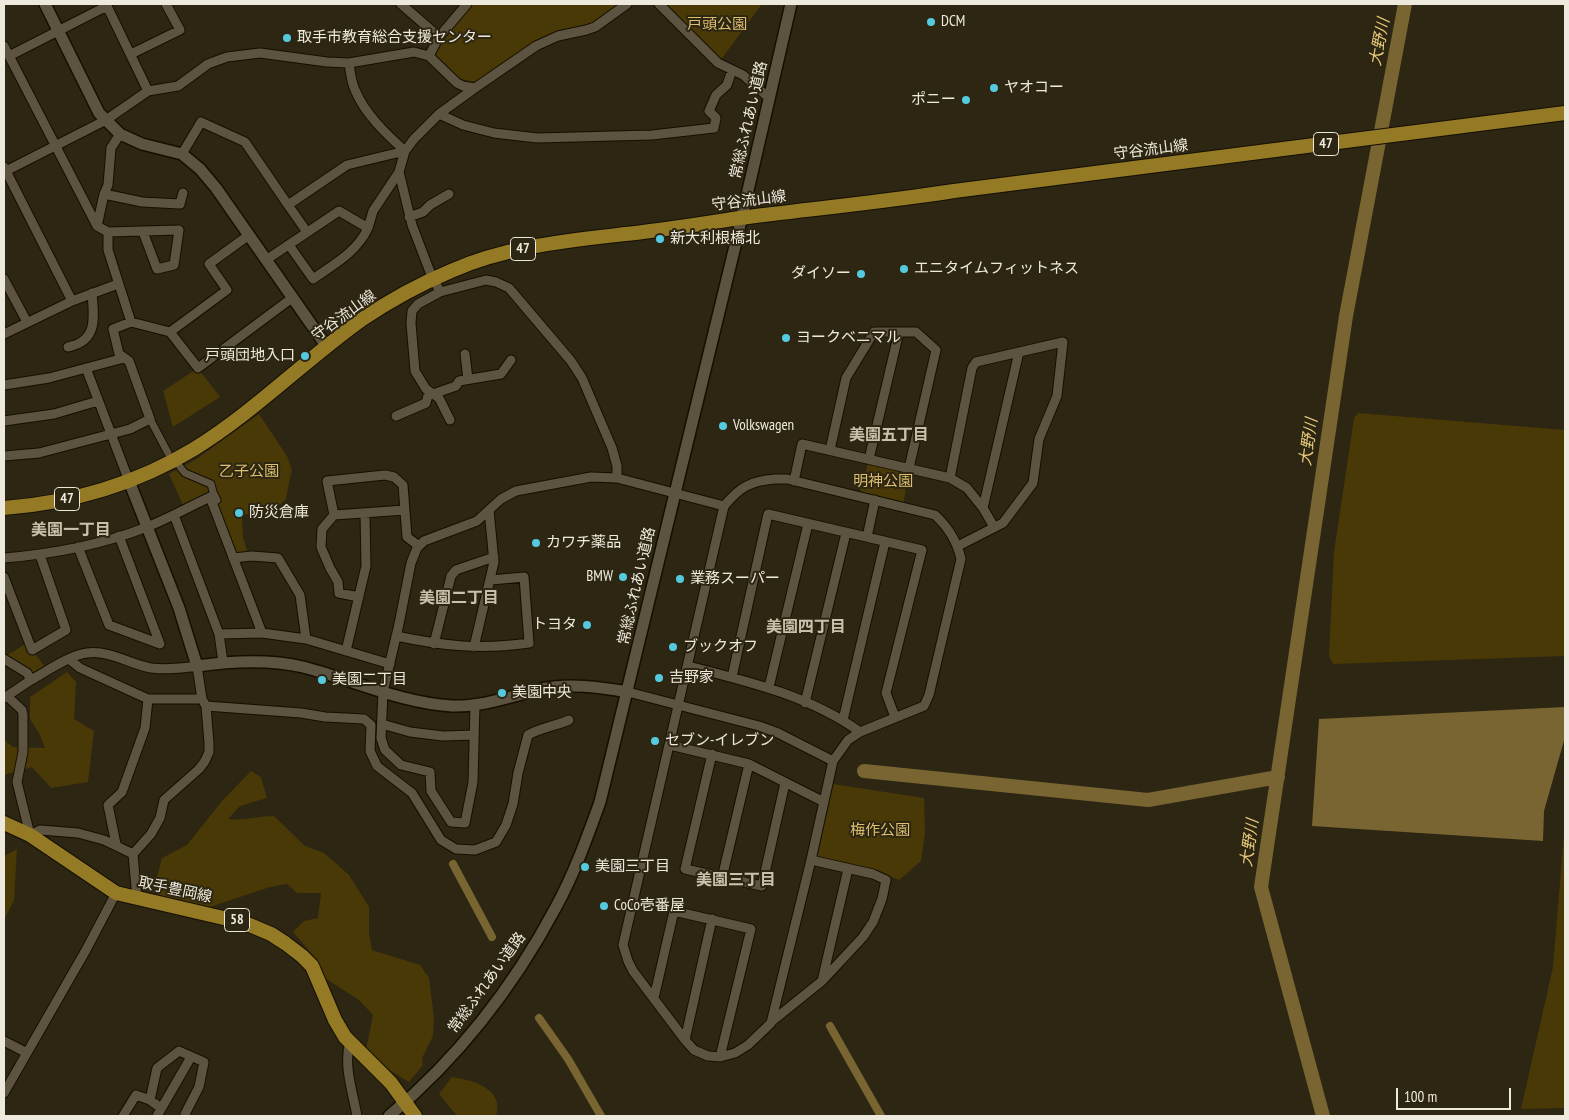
<!DOCTYPE html>
<meta charset="utf-8">
<style>
body{margin:0}
#map{position:relative;width:1569px;height:1120px;overflow:hidden;background:#2d2613;font-family:"PT Sans Narrow",sans-serif}
canvas{display:block}
.frame{position:absolute;inset:0;border:5px solid #eee9dd;pointer-events:none}
.scale{position:absolute;left:1396px;top:1088px;width:115px;height:22px;box-sizing:border-box;border:2px solid #eee9dd;border-top:0;padding-left:6px;font-size:15px;line-height:18px;white-space:nowrap;color:#eee9dd;-webkit-text-stroke:4px #2d2613;paint-order:stroke}
</style>
<div id="map">
<canvas width="1569" height="1120"></canvas>
<div class="frame"></div>
<div class="scale">100 m</div>
</div>
<script>
const c = document.querySelector('canvas').getContext('2d');
c.lineJoin = 'round';
function fillPath(path, color) {
  c.fillStyle = color;
  c.fill(path, 'evenodd');
}
function trace(path, color, width, dash) {
  c.strokeStyle = color;
  c.lineWidth = width;
  c.lineCap = dash ? 'butt' : 'round';
  c.setLineDash(dash || []);
  c.stroke(path);
}
function label(font, color, halo, rows, align = 'center') {
  c.font = font + ' "PT Sans Narrow","Noto Sans JP",sans-serif';
  c.lineWidth = 4;
  c.setLineDash([]);
  c.textBaseline = 'middle';
  c.strokeStyle = halo;
  c.fillStyle = color;
  for (const [text, x, y, turn = 0] of rows) {
    c.save();
    c.translate(x, y);
    c.rotate((+turn || 0) * Math.PI / 180);
    c.textAlign = isNaN(turn) ? turn : align;
    if (halo) c.strokeText(text, 0, 0);
    c.fillText(text, 0, 0);
    c.restore();
  }
}
fillPath(new Path2D(`
 M 472,4 L 620,4 L 592,25 L 544,38 L 476,82 L 460,79 L 435,55 L 443,37 Z
 M 664,4 L 762,4 L 720,61 Z
 M 198,368 L 220,397 L 173,427 L 163,391 Z
 M 1358,413 L 1565,430 L 1565,656 L 1333,664 L 1329,656 L 1334,552 L 1354,418 Z
 M 259,414 L 287,456 L 292,470 L 290,478 L 286,499 L 275,509 L 242,515 L 243,538 L 248,553 L 236,555 L 210,492 L 183,505 L 169,474 L 195,460 Z
 M 869,459 L 909,468 L 903,506 L 859,496 Z
 M 29,642 L 32,650 L 48,671 L 31,680 L 4,657 Z
 M 67,672 L 76,682 L 74,719 L 94,731 L 88,782 L 51,788 L 32,767 L 4,775 L 4,740 L 13,747 L 45,748 L 39,733 L 30,719 L 30,697 Z
 M 251,771 L 261,777 L 267,798 L 240,806 L 228,819 C 243,821 259,816 274,816 L 305,846 L 324,853 L 349,875 L 369,907 L 369,934 L 372,950 L 420,965 L 429,978 L 434,1018 L 433,1036 L 422,1058 L 423,1065 L 409,1082 L 389,1070 L 366,1050 L 373,1015 L 359,1000 L 325,978 L 318,961 L 293,932 L 304,921 L 318,918 L 321,893 L 297,893 L 287,884 L 270,887 L 207,908 L 185,906 L 153,892 L 162,858 L 187,845 L 222,801 Z
 M 833,784 L 924,798 L 925,833 L 921,861 L 899,880 C 873,868 845,863 817,858 Z
 M 1565,822 L 1565,1108 L 1521,1109 L 1553,967 Z
 M 17,849 L 14,900 L 4,920 L 4,856 Z
 M 452,1077 C 473,1080 505,1089 496,1116 L 457,1116 L 439,1094 Z`), '#493907');
fillPath(new Path2D(`
 M 1565,707 L 1565,737 L 1544,811 L 1543,841 L 1312,826 L 1319,719 Z`), '#786531');
trace(new Path2D(`
 M 453,864 L 492,937
 M 539,1018 L 568,1059 L 601,1116
 M 830,1026 L 881,1116`), '#786531', 8);
trace(new Path2D(`
 M 864,771 L 1148,800 L 1278,777
 M 1323,1116 L 1261,887 L 1346,316 L 1405,4`), '#786531', 14);
const pedestrian = new Path2D(`
 M 150,419 L 168,453
 M 180,467 L 185,473 L 211,484 L 213,492 L 217,500 L 212,503`);
const minor = new Path2D(`
 M 106,4 L 148,91
 M 401,4 L 439,37
 M 659,4 L 718,63 L 743,75 L 769,98
 M 4,46 L 97,226 L 108,232 L 179,230 L 174,265 L 157,269 L 143,232
 M 131,54 L 180,30 L 166,4
 M 9,56 L 107,6
 M 429,56 L 439,37 L 467,4
 M 349,63 C 350,71 351,81 355,90 C 365,114 386,134 405,151
 M 475,88 L 439,114 L 414,139 L 405,151 L 399,172 L 412,225 L 430,272 L 440,292 L 486,280 L 496,282 L 509,288 L 571,361 L 582,378 L 612,448 L 617,466 L 617,478
 M 439,114 L 463,125 L 494,133 L 537,138 L 652,135 L 714,128 L 716,118 L 709,111 L 716,95 L 727,85 L 732,70
 M 182,154 L 201,122 L 245,142 L 288,205 L 347,165 L 405,151
 M 4,167 L 72,301
 M 4,172 L 106,120 L 148,91 L 178,86 L 208,64 L 227,57 L 260,53 L 327,62 L 349,63 L 414,52 L 429,56 L 457,83 L 463,86 L 475,88 L 536,46 L 558,36 L 586,30 L 595,27 L 627,4
 M 104,194 L 142,202 L 180,204 L 183,193
 M 288,205 L 307,232
 M 409,217 L 423,212 L 430,205 L 449,194
 M 97,226 L 104,194 L 108,185 L 111,148 L 120,134
 M 368,228 L 373,211 L 399,172
 M 108,232 L 108,250 L 131,322 L 170,332 L 227,290 L 209,264 L 249,235
 M 266,260 L 339,211 L 368,228 C 357,252 334,264 313,279 L 289,245
 M 4,279 L 27,322
 M 440,292 L 418,304 L 412,311 L 411,323 L 415,371 L 426,389 L 439,398 L 450,420
 M 170,332 L 198,368 L 292,298
 M 4,334 L 72,301 L 118,284
 M 68,347 C 98,341 94,318 92,293
 M 465,354 L 468,379
 M 86,368 L 129,481
 M 4,385 L 49,378 L 124,358
 M 433,394 L 456,386 L 459,381 L 501,374 L 511,360
 M 396,416 L 426,403 L 429,391
 M 4,421 L 54,414 L 98,401
 M 830,450 L 846,378 L 874,332 L 916,332 L 936,350 L 909,468
 M 4,456 L 39,453 L 130,429 L 150,419 L 129,361 L 119,354 L 113,329 L 131,322
 M 869,459 L 899,332
 M 950,478 L 972,368 L 976,362 L 1063,342 L 1057,396 L 1039,439 L 1033,483 L 1003,523 L 958,546
 M 775,479 L 787,479 L 935,515 C 948,527 957,541 961,559 L 929,695 L 924,706 L 860,732 L 848,740 L 833,761 L 811,860 L 771,1023 L 748,1045 L 735,1053 L 720,1057 L 708,1056 L 694,1050 L 685,1040 L 633,971 L 628,961 L 623,945 L 724,506 C 740,487 750,481 775,479 Z
 M 794,481 L 802,444 L 950,478 L 967,488 L 983,508 L 994,527
 M 983,508 L 1019,352
 M 174,515 L 219,634 L 223,662
 M 334,515 L 327,481 L 385,475 L 394,477 L 403,485 L 407,537 L 419,546
 M 867,537 L 875,500
 M 78,547 L 109,625 L 160,644 L 119,536
 M 4,558 C 53,554 101,545 147,527 C 169,518 189,507 210,497 L 262,633
 M 233,558 L 252,556 L 278,558 L 300,595 L 306,639
 M 4,577 L 32,650 L 66,630 L 40,555
 M 359,597 L 339,593 L 338,582 L 330,568 L 321,547 L 322,529 L 334,515 L 405,510
 M 219,634 L 262,633 L 306,639 L 390,664
 M 396,636 C 444,646 480,650 529,643 L 524,577 L 491,580
 M 434,644 L 451,576 L 456,570 L 494,557
 M 474,647 L 494,562 L 489,510
 M 346,651 L 366,566 L 365,514
 M 4,659 L 27,673 L 31,680 L 4,698
 M 69,659 L 80,668 L 148,699 L 202,699
 M 688,666 C 747,681 810,696 860,732
 M 732,677 L 768,514 L 922,550 L 886,693 L 895,717
 M 31,680 C 47,671 70,655 87,653 C 110,650 129,664 151,668 C 167,670 182,668 197,666 L 202,699 L 206,706 L 209,743 L 209,752 L 205,761 L 199,769 L 164,800 L 160,818 L 151,834 L 133,854 L 137,899
 M 769,687 L 808,524
 M 628,692 L 759,726 L 778,733 L 833,761
 M 8,697 L 22,710 L 23,715 L 23,752 L 17,782 L 30,835 L 40,830 L 78,833 L 104,840 L 133,854
 M 805,703 L 846,533
 M 475,705 L 473,782 L 465,823 L 451,822 L 431,791 L 430,772 L 401,765 L 385,750 L 381,738 L 383,692 L 399,624 L 411,563 L 417,548 L 424,541 L 477,521 L 501,499 L 516,491 L 591,477 L 617,478 L 724,506
 M 206,706 L 301,713 L 325,717 L 364,719 L 371,725 L 370,751 L 377,766 L 412,793 L 441,840 L 456,849 L 475,850 L 496,842 L 506,825 L 513,804 L 518,773 L 528,735 C 540,728 555,726 569,720
 M 843,720 L 885,542
 M 382,724 L 410,732 L 443,736 L 474,735
 M 670,745 L 749,764 L 824,802
 M 712,754 L 685,869 L 762,886 L 785,783
 M 116,844 L 108,805 L 122,792 L 145,728 L 148,699
 M 722,878 L 749,764
 M 822,981 L 848,869
 M 654,998 L 674,911 L 751,929 L 720,1057
 M 771,1022 L 822,981 L 863,937 L 873,922 L 882,899 L 886,880 L 873,874 L 811,860
 M 685,1040 L 712,919
 M 4,1041 L 27,1053
 M 350,1042 C 343,1065 353,1093 357,1116
 M 4,1093 L 86,950 L 116,893
 M 150,1100 L 157,1068 L 179,1051 L 204,1062 L 199,1087 L 185,1114 L 186,1116
 M 123,1116 L 136,1095 L 150,1100 L 161,1108
 M 157,1116 L 191,1057`);
const tertiary = new Path2D(`
 M 45,4 L 99,113 L 120,134 L 142,144 L 182,154 L 200,169 L 216,188 L 327,347
 M 129,481 L 179,608 L 197,666 C 232,661 269,659 303,667 C 353,680 401,703 452,706 C 483,707 512,696 541,689 C 570,683 599,687 628,692
 M 389,1116 C 457,1059 514,986 556,907 C 574,874 587,838 600,802 L 737,238 L 791,4`);
const primary = new Path2D(`
 M 4,508 C 71,503 136,484 194,449 C 254,412 304,361 361,320 C 389,301 420,284 451,271 C 512,244 578,240 643,232 C 675,228 707,223 740,218 C 811,209 883,202 954,191 L 1565,113
 M 4,823 L 30,835 L 116,893 L 245,923 L 271,934 L 285,943 L 302,956 L 312,966 L 335,1020 L 345,1037 L 391,1083 L 415,1116`);
trace(pedestrian, '#150f01', 9);
trace(minor, '#150f01', 11);
trace(tertiary, '#150f01', 14);
trace(primary, '#150f01', 16);
trace(pedestrian, '#5c5440', 7);
trace(minor, '#5c5440', 9);
trace(tertiary, '#5c5440', 11);
trace(primary, '#947a25', 14);
for (const [x, y, r, color] of [
 [931,22,5,"#55cadf"],
 [287,38,5,"#55cadf"],
 [994,88,5,"#55cadf"],
 [966,100,5,"#55cadf"],
 [660,239,5,"#55cadf"],
 [904,269,5,"#55cadf"],
 [861,274,5,"#55cadf"],
 [786,338,5,"#55cadf"],
 [305,356,5,"#55cadf"],
 [723,426,5,"#55cadf"],
 [239,513,5,"#55cadf"],
 [536,543,5,"#55cadf"],
 [623,577,5,"#55cadf"],
 [680,579,5,"#55cadf"],
 [587,625,5,"#55cadf"],
 [673,647,5,"#55cadf"],
 [659,678,5,"#55cadf"],
 [322,680,5,"#55cadf"],
 [502,693,5,"#55cadf"],
 [655,741,5,"#55cadf"],
 [585,867,5,"#55cadf"],
 [604,906,5,"#55cadf"]
]) {
  const dot = new Path2D();
  dot.arc(x, y, r, 0, 2 * Math.PI);
  c.fillStyle = color;
  c.fill(dot);
  trace(dot, '#2d2613', 2);
}
for (const [x, y, w] of [
 [1326,144,25],
 [523,249,25],
 [67,499,25],
 [237,920,25]
]) {
  const box = new Path2D();
  box.roundRect(x - w / 2, y - 11.5, w, 23, 4);
  c.fillStyle = '#2d2613';
  c.fill(box);
  trace(box, '#eee9dd', 1);
}
label('bold 14px', '#eee9dd', null, [
 ["47",1326,144],
 ["47",523,249],
 ["47",67,499],
 ["58",237,920]
]);
label('15px', '#eee9dd', '#2d2613', [
 ["DCM",941,22],
 ["取手市教育総合支援センター",297,38],
 ["ヤオコー",1004,88],
 ["ポニー",956,100,"right"],
 ["新大利根橋北",670,239],
 ["エニタイムフィットネス",914,269],
 ["ダイソー",851,274,"right"],
 ["ヨークベニマル",796,338],
 ["戸頭団地入口",295,356,"right"],
 ["Volkswagen",733,426],
 ["防災倉庫",249,513],
 ["カワチ薬品",546,543],
 ["BMW",613,577,"right"],
 ["業務スーパー",690,579],
 ["トヨタ",577,625,"right"],
 ["ブックオフ",683,647],
 ["吉野家",669,678],
 ["美園二丁目",332,680],
 ["美園中央",512,693],
 ["セブン-イレブン",665,741],
 ["美園三丁目",595,867],
 ["CoCo壱番屋",614,906]
], 'left');
label('15px', '#dcbf70', '#2d2613', [
 ["戸頭公園",717,25],
 ["乙子公園",249,472],
 ["明神公園",883,482],
 ["梅作公園",880,831]
]);
label('15px', '#eee9dd', '#2d2613', [
 ["常総ふれあい道路",749,120,-77],
 ["守谷流山線",1151,150,-7],
 ["守谷流山線",749,201,-7],
 ["守谷流山線",344,316,-36],
 ["常総ふれあい道路",637,586,-77],
 ["取手豊岡線",175,890,12],
 ["常総ふれあい道路",487,983,-54]
]);
label('italic 16px', '#e6c97a', '#2d2613', [
 ["大野川",1380,42,-79],
 ["大野川",1309,442,-82],
 ["大野川",1250,843,-82]
]);
label('bold 16px', '#cac1aa', '#2d2613', [
 ["美園五丁目",889,435],
 ["美園一丁目",71,530],
 ["美園二丁目",459,598],
 ["美園四丁目",806,627],
 ["美園三丁目",736,880]
]);
</script>
